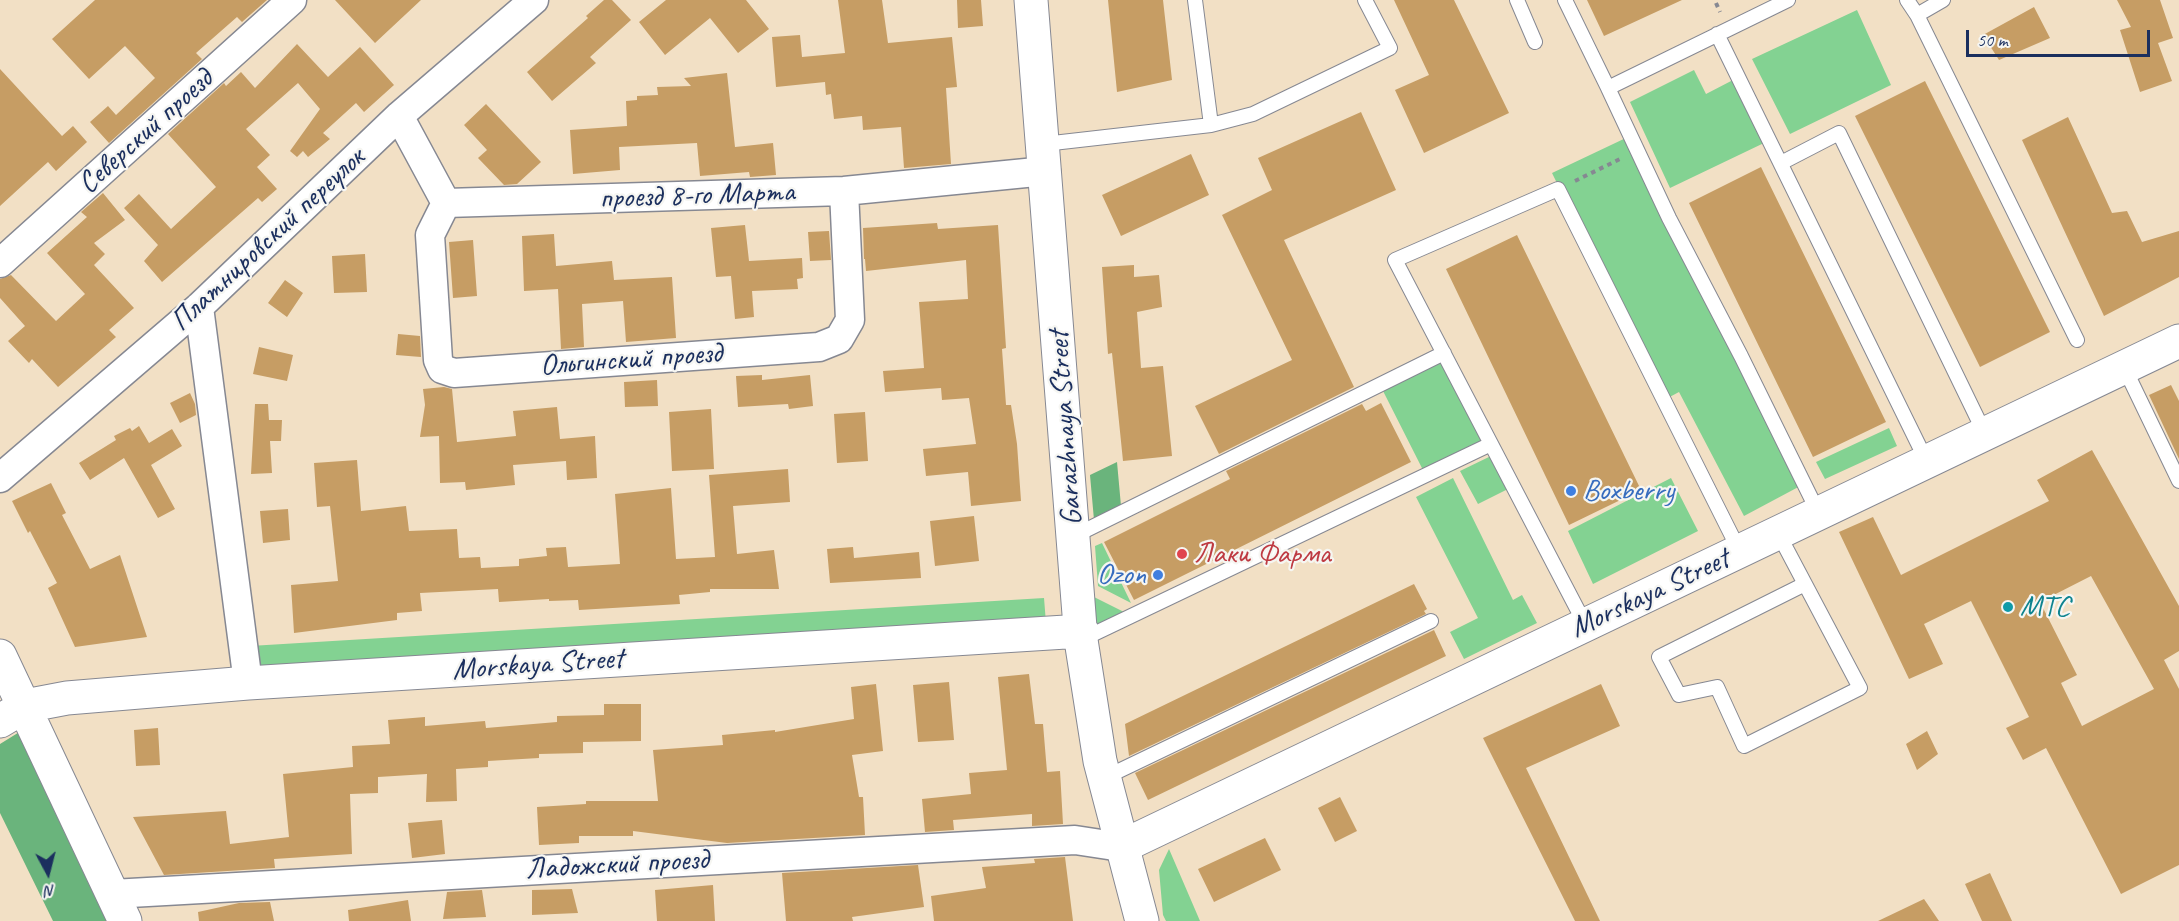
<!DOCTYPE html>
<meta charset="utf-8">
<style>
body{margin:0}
#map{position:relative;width:2179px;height:921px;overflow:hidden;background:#f2e0c5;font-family:Caveat,sans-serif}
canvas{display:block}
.north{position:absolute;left:18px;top:843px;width:60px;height:60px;-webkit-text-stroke:4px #f6f6f2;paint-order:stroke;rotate:173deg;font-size:16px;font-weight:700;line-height:24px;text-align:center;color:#1b2f5e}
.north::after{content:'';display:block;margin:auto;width:21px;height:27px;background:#1b2f5e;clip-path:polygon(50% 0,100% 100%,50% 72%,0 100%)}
.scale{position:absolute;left:1966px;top:30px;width:184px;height:27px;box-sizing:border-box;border:3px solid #1b2f5e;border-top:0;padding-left:8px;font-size:18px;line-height:21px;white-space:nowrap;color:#1b2f5e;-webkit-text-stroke:4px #f6f6f2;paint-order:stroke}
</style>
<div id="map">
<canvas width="2179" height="921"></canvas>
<div class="north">N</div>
<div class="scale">50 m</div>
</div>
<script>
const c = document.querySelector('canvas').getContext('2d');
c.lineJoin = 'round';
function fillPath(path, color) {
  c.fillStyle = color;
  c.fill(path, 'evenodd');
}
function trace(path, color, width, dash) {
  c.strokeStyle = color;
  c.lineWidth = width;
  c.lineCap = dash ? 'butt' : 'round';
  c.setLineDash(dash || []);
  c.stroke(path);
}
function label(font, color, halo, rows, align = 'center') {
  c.font = font + ' Caveat,sans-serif';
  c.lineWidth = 4.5;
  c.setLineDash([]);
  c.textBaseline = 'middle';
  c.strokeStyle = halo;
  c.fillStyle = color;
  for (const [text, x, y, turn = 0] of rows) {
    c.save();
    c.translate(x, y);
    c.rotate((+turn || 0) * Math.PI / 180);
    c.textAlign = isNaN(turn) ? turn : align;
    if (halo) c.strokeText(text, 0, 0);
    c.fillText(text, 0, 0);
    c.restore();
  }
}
fillPath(new Path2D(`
 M 1857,10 L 1891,85 L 1790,134 L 1752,59 Z
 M 1694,70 L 1706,94 L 1733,80 L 1764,143 L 1670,188 L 1630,102 Z
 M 1630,136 L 1804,484 L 1744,516 L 1679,392 L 1664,400 L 1552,173 Z
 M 1444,353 L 1491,444 L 1426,476 L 1380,385 Z
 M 1889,428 L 1897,446 L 1825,479 L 1816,462 Z
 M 1493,455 L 1510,488 L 1478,504 L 1460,471 Z
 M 1453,478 L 1513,600 L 1522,595 L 1537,623 L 1464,659 L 1450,632 L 1478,618 L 1416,497 Z
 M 1671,478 L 1698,531 L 1593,584 L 1568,531 Z
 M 1102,543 L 1131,603 L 1098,586 L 1095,546 Z
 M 1094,597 L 1126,613 L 1096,626 Z
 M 1044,598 L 1046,623 L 253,668 L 250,646 Z
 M 1169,849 L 1200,921 L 1166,921 L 1163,915 L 1159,870 Z`), '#83d292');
fillPath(new Path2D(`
 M 1117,462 L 1121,506 L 1094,520 L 1090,475 Z
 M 21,731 L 114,921 L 53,921 L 0,813 L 0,744 Z`), '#6ab47c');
fillPath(new Path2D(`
 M 95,0 L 267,0 L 242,22 L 237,17 L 196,53 L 202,59 L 109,143 L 90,122 L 108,106 L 116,115 L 155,78 L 125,46 L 89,79 L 52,39 Z
 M 335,0 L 421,0 L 375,43 Z
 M 604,0 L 612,0 L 631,20 L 590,57 L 596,63 L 552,101 L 527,72 L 588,18 L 586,16 Z
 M 666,0 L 746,0 L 769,29 L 738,53 L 710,18 L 665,55 L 639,22 Z
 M 838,0 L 882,0 L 888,43 L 952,37 L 957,87 L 946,88 L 951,164 L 904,168 L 901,127 L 863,130 L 862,116 L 834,119 L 831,94 L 826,95 L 825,82 L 776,87 L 772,37 L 800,35 L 802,57 L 845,53 Z
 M 957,0 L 981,0 L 983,26 L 958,28 Z
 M 1108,0 L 1163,0 L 1172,80 L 1117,92 Z
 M 1394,0 L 1454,0 L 1509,113 L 1424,153 L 1395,90 L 1429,75 Z
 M 1587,0 L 1682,0 L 1604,36 Z
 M 2117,0 L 2160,0 L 2173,38 L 2158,43 L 2172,81 L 2140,92 L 2120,30 L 2131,27 Z
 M 2034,7 L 2050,38 L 1999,60 L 1983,35 Z
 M 297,44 L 328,77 L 360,47 L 394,85 L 364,112 L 356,103 L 323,133 L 330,139 L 308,157 L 303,151 L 297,157 L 290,151 L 320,109 L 298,83 L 246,129 L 270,155 L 257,167 L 277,189 L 262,202 L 258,198 L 162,282 L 144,261 L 158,245 L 124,208 L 139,194 L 171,229 L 216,187 L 168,134 L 224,83 L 226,86 L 241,72 L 255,88 Z
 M 0,69 L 62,136 L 73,126 L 87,142 L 56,171 L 48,162 L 0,206 Z
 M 727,73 L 735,147 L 773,143 L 776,175 L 750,177 L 749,172 L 700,176 L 697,143 L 619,147 L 620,170 L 573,174 L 570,130 L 627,126 L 626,101 L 637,100 L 637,96 L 658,95 L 657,87 L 691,86 L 684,78 Z
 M 1925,81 L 2050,332 L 1980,367 L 1855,116 Z
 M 486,104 L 541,162 L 517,184 L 504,185 L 478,158 L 487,150 L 464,125 Z
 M 1361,112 L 1396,190 L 1284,240 L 1354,387 L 1219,454 L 1195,406 L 1292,360 L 1222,215 L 1272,190 L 1258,158 Z
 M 2068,117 L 2112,213 L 2127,211 L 2142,242 L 2179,231 L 2179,277 L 2104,316 L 2022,140 Z
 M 1191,154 L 1209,195 L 1121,236 L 1102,195 Z
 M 1761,167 L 1886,422 L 1813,457 L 1689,203 Z
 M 103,193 L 125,220 L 94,243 L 105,254 L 94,265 L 134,308 L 109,330 L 116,337 L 58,387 L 32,359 L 29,363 L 8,341 L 25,326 L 0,298 L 0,279 L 11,275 L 56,321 L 85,294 L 47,253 L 87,217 L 81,212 Z
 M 937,223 L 938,229 L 998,225 L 1006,348 L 1002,349 L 1006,405 L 1011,405 L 1017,444 L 1021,501 L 971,506 L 968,472 L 926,476 L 923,449 L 976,444 L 969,398 L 942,400 L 941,388 L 885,392 L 883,371 L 924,368 L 919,302 L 968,299 L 966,260 L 866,271 L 865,259 L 864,259 L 863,228 Z
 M 745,225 L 749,261 L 802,258 L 803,278 L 797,279 L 798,289 L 752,291 L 754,317 L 735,319 L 731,276 L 716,277 L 711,228 Z
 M 829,231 L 831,260 L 810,261 L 808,232 Z
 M 554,234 L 556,266 L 612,261 L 614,280 L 672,277 L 676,338 L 626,342 L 623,301 L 582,304 L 584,347 L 561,349 L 558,289 L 524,291 L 522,236 Z
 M 1517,235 L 1641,490 L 1569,525 L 1446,269 Z
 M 473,240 L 477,296 L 453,298 L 449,242 Z
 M 365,254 L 367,292 L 334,293 L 332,256 Z
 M 1134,265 L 1134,277 L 1159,275 L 1162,307 L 1137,312 L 1141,368 L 1163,366 L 1172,456 L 1123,461 L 1112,353 L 1108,354 L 1102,267 Z
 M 285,280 L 303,293 L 287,317 L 268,303 Z
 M 398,334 L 420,336 L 421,357 L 396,355 Z
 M 259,347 L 293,355 L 287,381 L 253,374 Z
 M 762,375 L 762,380 L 810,375 L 813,406 L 789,409 L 788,404 L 738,407 L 736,376 Z
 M 657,380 L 658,406 L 625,407 L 624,382 Z
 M 2171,385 L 2179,401 L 2179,459 L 2149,395 Z
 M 444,387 L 452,389 L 457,442 L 516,436 L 513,411 L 557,407 L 560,439 L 595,436 L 597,478 L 567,480 L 566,461 L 513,465 L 515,485 L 466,490 L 465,482 L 440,483 L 439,436 L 420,437 L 425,405 L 423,389 Z
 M 190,393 L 195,404 L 196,415 L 180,423 L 170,403 Z
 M 1381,403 L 1411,462 L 1134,600 L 1104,542 L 1230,479 L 1226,471 L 1362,404 L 1366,411 Z
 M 255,404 L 268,404 L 269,420 L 282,420 L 281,441 L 270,441 L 272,473 L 251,474 Z
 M 711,409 L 714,469 L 672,471 L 669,412 Z
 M 865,412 L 868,461 L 837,463 L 834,414 Z
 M 139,426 L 149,443 L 172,429 L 182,446 L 151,465 L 175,509 L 158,518 L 124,458 L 90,480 L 79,463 L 116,440 L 114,436 L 130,428 L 132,431 Z
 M 2092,450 L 2179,606 L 2179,651 L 2164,660 L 2179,689 L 2179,865 L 2121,894 L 2046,748 L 2023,760 L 2006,728 L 2029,717 L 1971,601 L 1924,624 L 1943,664 L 1909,679 L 1839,532 L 1873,517 L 1901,575 L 2049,501 L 2037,480 ZM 2091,576 L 2154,689 L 2082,726 L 2061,683 L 2077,675 L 2040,602 Z
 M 357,460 L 361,511 L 406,506 L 409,531 L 457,529 L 459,558 L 480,557 L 481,568 L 519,566 L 519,559 L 547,556 L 546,548 L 566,547 L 568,567 L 620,564 L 615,494 L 671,488 L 676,559 L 715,557 L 709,475 L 788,469 L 790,502 L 733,506 L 737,554 L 774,550 L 779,589 L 710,589 L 710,592 L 679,595 L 680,604 L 579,610 L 578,600 L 549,601 L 549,599 L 499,602 L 498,589 L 420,593 L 422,611 L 397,613 L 397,620 L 294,633 L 291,585 L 338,581 L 330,506 L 317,507 L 314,463 Z
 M 51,483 L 66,513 L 62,515 L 90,569 L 120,555 L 147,637 L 75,647 L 48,588 L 57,583 L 30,531 L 28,533 L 12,501 Z
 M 288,509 L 290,540 L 263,543 L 260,511 Z
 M 974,516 L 979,561 L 935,566 L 930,521 Z
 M 853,547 L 854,558 L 919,552 L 921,578 L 830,583 L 827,549 Z
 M 1414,584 L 1427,609 L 1424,611 L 1426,614 L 1129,756 L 1125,724 Z
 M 1434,630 L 1446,656 L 1148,800 L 1135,773 Z
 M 1029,674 L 1035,724 L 1043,724 L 1047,772 L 1060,771 L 1063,824 L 1032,826 L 1032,814 L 953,820 L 954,830 L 925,832 L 922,799 L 971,794 L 969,773 L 1007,770 L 998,677 Z
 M 949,682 L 954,740 L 918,742 L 913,685 Z
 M 876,684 L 883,751 L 852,755 L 859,797 L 863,797 L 865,835 L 727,843 L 633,831 L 633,836 L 579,836 L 579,843 L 539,845 L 537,807 L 586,804 L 586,801 L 658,801 L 653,750 L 723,745 L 722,735 L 775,730 L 775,732 L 854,719 L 851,687 Z
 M 1601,684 L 1620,726 L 1526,768 L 1600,921 L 1575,921 L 1483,738 Z
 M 604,704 L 641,704 L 641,741 L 583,742 L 583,753 L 539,754 L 539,758 L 488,761 L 488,767 L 456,769 L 457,801 L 426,802 L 427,774 L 378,777 L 378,793 L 350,794 L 352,854 L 274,859 L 275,868 L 164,875 L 133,817 L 226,811 L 230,844 L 289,837 L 283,774 L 353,767 L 352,746 L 390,744 L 388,720 L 425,717 L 425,726 L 485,721 L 486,728 L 557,722 L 557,716 L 604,715 Z
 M 158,728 L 160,765 L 136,766 L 134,730 Z
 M 1927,731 L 1938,754 L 1917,770 L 1906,744 Z
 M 1340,797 L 1357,831 L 1335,842 L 1318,808 Z
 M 442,820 L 445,854 L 412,858 L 408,823 Z
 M 1265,838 L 1281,870 L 1214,902 L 1198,869 Z
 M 1065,857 L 1073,921 L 934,921 L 931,896 L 986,888 L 982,867 L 1035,863 L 1034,859 Z
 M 918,865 L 924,907 L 852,917 L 853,921 L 786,921 L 782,873 Z
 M 1990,873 L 2012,921 L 1982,921 L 1965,884 Z
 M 713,885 L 715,921 L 657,921 L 655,890 Z
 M 572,889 L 578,913 L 532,915 L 532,890 Z
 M 482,890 L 486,917 L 443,919 L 447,892 Z
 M 1924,899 L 1939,921 L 1878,921 Z
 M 408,900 L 411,921 L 349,921 L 348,910 Z
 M 270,902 L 274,921 L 199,921 L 198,912 L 239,903 Z`), '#c69d64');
const service = new Path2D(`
 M 1195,0 L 1211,125
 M 1517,0 L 1535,42
 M 1565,0 L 1608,88 L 1788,0
 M 1907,0 L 1917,15
 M 1943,0 L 1917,15 L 2077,340
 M 1717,34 L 1927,462
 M 1608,88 L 1669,218 L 1741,356 L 1819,514
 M 1044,144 L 1211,125 L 1253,114 L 1390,48 L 1365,0
 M 1781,163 L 1839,133 L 1985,434
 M 2124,367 L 2179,481
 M 1778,533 L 1860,688 L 1744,746 L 1717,687 L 1679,695 L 1659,657 L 1805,584
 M 1074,536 L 1444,353
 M 1585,624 L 1395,260 L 1558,189 L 1740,552
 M 1081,640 L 1491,444
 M 1104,778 L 1431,621`);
const minor = new Path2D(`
 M 399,116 L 446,203 L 844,191 L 1046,171
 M 446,203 L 430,235 L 438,360 L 442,369 L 454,373 L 819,347 L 839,339 L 850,320 L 844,191
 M 0,263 L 292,0
 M 199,307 L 248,683
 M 0,478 L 199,307 L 399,116 L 534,0
 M 112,894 L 1075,840 L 1121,847`);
const tertiary = new Path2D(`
 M 1031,0 L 1081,640 L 1100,761 L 1142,921
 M 0,656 L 125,921
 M 0,721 L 25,706 L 67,698 L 248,683 L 1082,631
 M 1121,847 L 2179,341`);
trace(service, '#868892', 16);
trace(minor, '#868892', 31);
trace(tertiary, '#868892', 35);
trace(new Path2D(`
 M 1716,3 L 1720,12
 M 1575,181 L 1622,158`), '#868892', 4, [4.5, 4.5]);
trace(service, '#fff', 14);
trace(minor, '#fff', 28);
trace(tertiary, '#fff', 33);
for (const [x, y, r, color] of [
 [1571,491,6,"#3f7fe0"],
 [1182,554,6,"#e0444e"],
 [1158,575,6,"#3f7fe0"],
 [2008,607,6,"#0f9aa8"]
]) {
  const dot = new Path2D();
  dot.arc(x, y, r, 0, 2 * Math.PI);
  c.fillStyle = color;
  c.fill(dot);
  trace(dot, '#f6f6f2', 2);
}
label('30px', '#1b2f5e', '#f6f6f2', [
 ["Северский проезд",146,132,-42],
 ["проезд 8-го Марта",697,196,-2],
 ["Платнировский переулок",268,240,-43],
 ["Ольгинский проезд",631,360,-4],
 ["Garazhnaya Street",1066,428,-94],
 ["Morskaya Street",1650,594,-25],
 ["Morskaya Street",538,665,-4],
 ["Ладожский проезд",617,865,-3]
]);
label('30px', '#366cbe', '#f6f6f2', [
 ["Boxberry",1583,491],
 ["Ozon",1146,575,"right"]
], 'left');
label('30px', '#be3a42', '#f6f6f2', [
 ["Лаки Фарма",1194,554]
], 'left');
label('30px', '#0d838f', '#f6f6f2', [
 ["МТС",2020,607]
], 'left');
</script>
